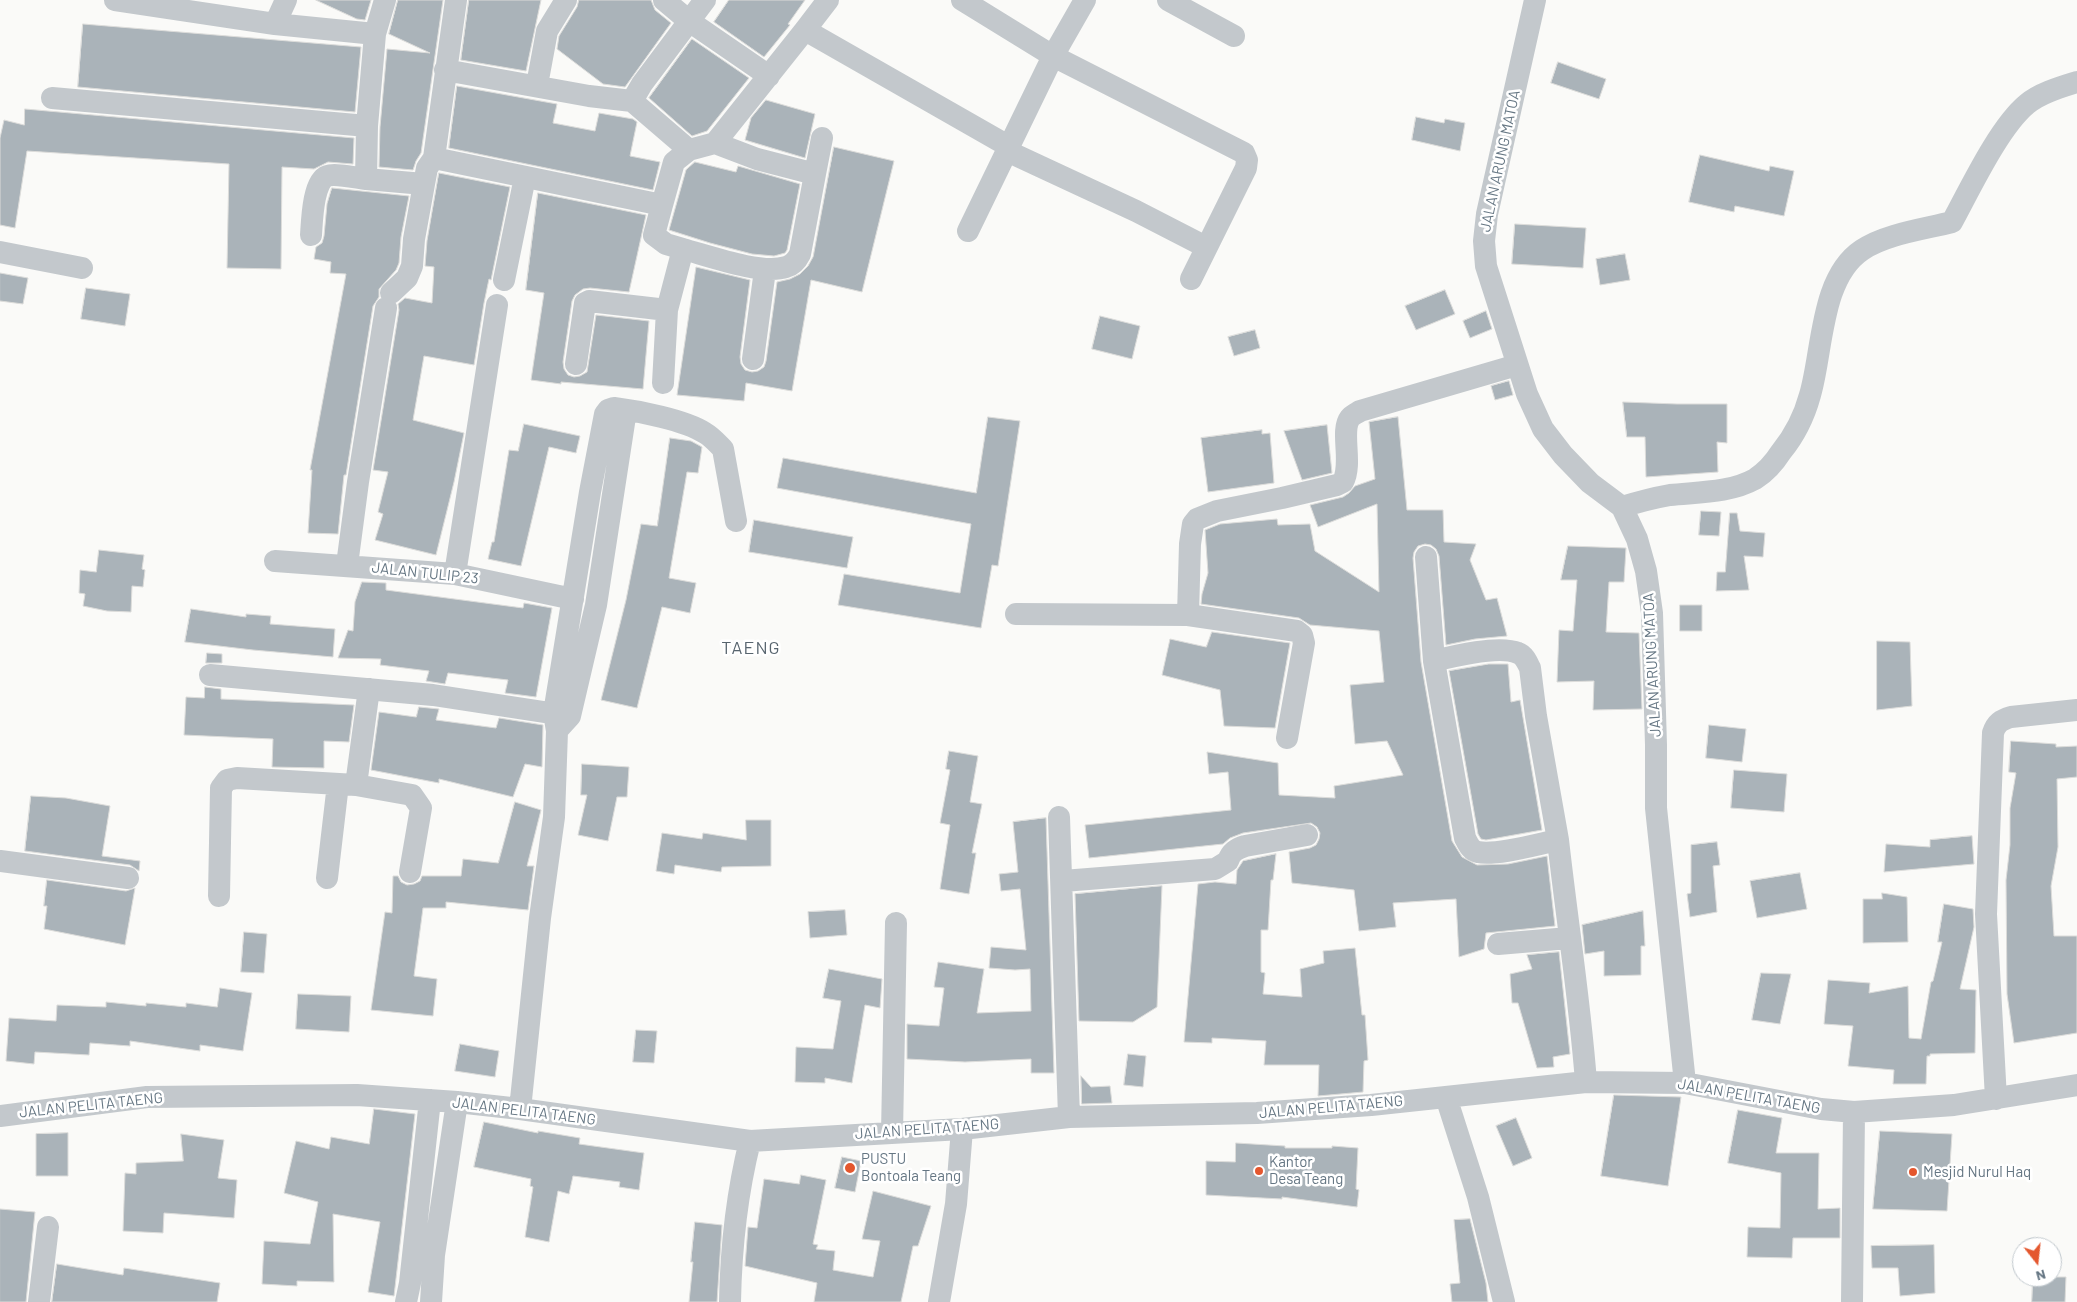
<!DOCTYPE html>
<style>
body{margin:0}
#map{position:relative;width:2077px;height:1302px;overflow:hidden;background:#fafaf8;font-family:Barlow,sans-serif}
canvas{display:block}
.north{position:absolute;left:2012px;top:1237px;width:50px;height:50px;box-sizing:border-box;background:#fff;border:1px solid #c1c8cd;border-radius:50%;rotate:164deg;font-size:14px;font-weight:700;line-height:20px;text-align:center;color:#657683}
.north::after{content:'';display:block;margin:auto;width:18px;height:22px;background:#e4572e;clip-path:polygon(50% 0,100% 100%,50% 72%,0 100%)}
</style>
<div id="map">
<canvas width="2077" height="1302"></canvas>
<div class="north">N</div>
</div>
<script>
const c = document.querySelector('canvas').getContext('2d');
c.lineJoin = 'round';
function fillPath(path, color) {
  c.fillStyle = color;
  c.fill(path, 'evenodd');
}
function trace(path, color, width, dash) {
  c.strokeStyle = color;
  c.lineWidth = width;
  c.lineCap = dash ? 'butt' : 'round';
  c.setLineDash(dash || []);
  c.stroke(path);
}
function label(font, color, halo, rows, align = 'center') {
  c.font = font + ' Barlow,sans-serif';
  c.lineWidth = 5;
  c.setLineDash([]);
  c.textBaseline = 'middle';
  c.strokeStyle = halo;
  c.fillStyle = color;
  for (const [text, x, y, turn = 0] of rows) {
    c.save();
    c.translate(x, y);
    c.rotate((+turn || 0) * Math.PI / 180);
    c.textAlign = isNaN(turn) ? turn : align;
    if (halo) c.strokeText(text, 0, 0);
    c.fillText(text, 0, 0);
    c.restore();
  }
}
const building = new Path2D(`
 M 316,0 L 371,0 L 365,20 L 357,19 Z
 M 398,0 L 443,0 L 421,153 L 416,161 L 413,170 L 379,167 L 380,127 L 387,49 L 430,53 L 389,34 Z
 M 469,0 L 541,0 L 526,71 L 461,60 Z
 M 579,0 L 651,0 L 655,10 L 671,23 L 625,87 L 603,84 L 557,49 L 559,36 L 577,7 Z
 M 729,0 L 805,0 L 788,24 L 790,25 L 764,57 L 714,22 Z
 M 83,24 L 361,47 L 355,112 L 78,87 Z
 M 692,39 L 749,78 L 707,131 L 692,136 L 649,98 Z
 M 1558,62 L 1606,79 L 1599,99 L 1551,83 Z
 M 457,86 L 557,104 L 553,123 L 595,131 L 599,113 L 633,119 L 637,122 L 630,156 L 660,162 L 653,190 L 449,148 Z
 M 766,100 L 815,114 L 805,158 L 745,140 L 751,118 Z
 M 25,109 L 354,138 L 353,164 L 328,162 L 314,169 L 282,167 L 281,269 L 227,268 L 229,164 L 27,151 L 15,228 L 0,225 L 0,138 L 4,120 L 24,125 Z
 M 1416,117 L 1444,123 L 1445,119 L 1465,123 L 1460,151 L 1412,140 Z
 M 834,147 L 894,161 L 862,292 L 811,280 L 792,391 L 746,383 L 744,401 L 677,395 L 696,267 L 750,280 L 740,357 L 741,364 L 745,370 L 752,372 L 758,371 L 764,367 L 766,361 L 777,282 L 790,279 L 800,274 L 808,266 L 813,257 Z
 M 1700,155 L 1769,171 L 1770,166 L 1794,171 L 1784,216 L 1735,206 L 1734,212 L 1689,202 Z
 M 695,162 L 736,172 L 738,166 L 800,184 L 787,250 L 785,253 L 774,256 L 752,254 L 710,243 L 669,230 L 686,170 Z
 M 439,173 L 510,187 L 491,280 L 489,279 L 484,303 L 474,365 L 424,356 L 413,420 L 464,433 L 454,482 L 436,555 L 375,540 L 383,514 L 378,512 L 388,472 L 373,470 L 399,310 L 398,304 L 405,298 L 432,303 L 434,267 L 425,266 L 427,241 Z
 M 332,188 L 409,196 L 401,237 L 399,263 L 396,270 L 379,289 L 379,297 L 373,306 L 346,475 L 344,475 L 338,534 L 308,533 L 312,470 L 310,470 L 346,274 L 330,273 L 331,262 L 314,259 L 316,247 L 322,243 L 324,236 L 327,204 Z
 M 538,193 L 646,215 L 629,292 L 590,288 L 583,289 L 575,295 L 572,301 L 563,362 L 564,369 L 568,375 L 574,377 L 580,376 L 587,372 L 596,315 L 649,321 L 643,389 L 561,382 L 561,384 L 531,380 L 544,293 L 526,290 Z
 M 1515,224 L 1586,228 L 1583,268 L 1512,264 Z
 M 1625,254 L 1630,280 L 1600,285 L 1596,259 Z
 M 0,273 L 28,278 L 23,304 L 0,301 Z
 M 86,288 L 130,294 L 125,326 L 81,319 Z
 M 1445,290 L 1455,314 L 1416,330 L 1405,306 Z
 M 1486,311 L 1492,329 L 1470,338 L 1463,321 Z
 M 1100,316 L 1140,326 L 1132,359 L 1092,349 Z
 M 1255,330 L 1260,348 L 1234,356 L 1228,337 Z
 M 1509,381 L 1513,395 L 1495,400 L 1491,386 Z
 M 1623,402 L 1677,404 L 1727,404 L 1727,443 L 1717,442 L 1718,472 L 1646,477 L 1645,437 L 1627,437 Z
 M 988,417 L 1020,421 L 998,566 L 992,565 L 981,628 L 838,605 L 844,574 L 960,593 L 971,524 L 777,488 L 783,458 L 976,493 Z
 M 1398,417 L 1407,510 L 1443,510 L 1444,542 L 1476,544 L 1470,560 L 1486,600 L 1497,598 L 1507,636 L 1475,639 L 1446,645 L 1439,556 L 1436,549 L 1431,545 L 1425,544 L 1418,546 L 1414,552 L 1413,558 L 1421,662 L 1452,841 L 1462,857 L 1477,865 L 1508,864 L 1547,856 L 1555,926 L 1486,933 L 1484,949 L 1459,957 L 1456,899 L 1393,903 L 1396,927 L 1359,931 L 1354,890 L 1292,883 L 1289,852 L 1310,848 L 1316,845 L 1319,839 L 1320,833 L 1317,827 L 1311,823 L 1243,833 L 1230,838 L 1223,844 L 1089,858 L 1085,825 L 1231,810 L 1228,772 L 1209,774 L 1207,752 L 1278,763 L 1279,795 L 1335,798 L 1334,786 L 1403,775 L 1387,741 L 1355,744 L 1350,685 L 1384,682 L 1379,631 L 1310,625 L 1299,618 L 1201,604 L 1202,594 L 1208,573 L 1205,530 L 1220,524 L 1277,519 L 1278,525 L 1310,524 L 1315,551 L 1379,592 L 1377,504 L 1318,527 L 1310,505 L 1343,497 L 1349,493 L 1355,486 L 1375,479 L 1369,422 Z
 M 524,424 L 580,436 L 576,453 L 549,447 L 521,566 L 488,559 L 492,542 L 494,542 L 509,450 L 518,451 Z
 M 1327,425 L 1332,473 L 1302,480 L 1284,431 Z
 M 1262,430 L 1262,434 L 1270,433 L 1274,483 L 1208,492 L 1201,438 Z
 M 670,438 L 691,441 L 702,447 L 698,473 L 687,472 L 669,578 L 696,583 L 690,613 L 662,607 L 637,708 L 601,700 L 626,600 L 641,524 L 657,526 Z
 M 1701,511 L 1721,512 L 1719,536 L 1699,535 Z
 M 1730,513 L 1737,513 L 1740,531 L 1765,533 L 1763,557 L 1744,556 L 1749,590 L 1716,591 L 1717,572 L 1725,572 Z
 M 754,520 L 853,537 L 847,568 L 749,552 Z
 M 1568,546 L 1626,548 L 1624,582 L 1609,582 L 1606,632 L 1639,633 L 1642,709 L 1593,710 L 1594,681 L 1557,682 L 1559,630 L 1573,631 L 1577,580 L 1561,580 Z
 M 99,550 L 144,555 L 142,569 L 145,570 L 143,587 L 132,586 L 131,612 L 107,611 L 83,606 L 85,594 L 79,593 L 80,570 L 96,572 Z
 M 362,582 L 386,583 L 386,590 L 523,608 L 524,603 L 552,608 L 536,697 L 505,693 L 508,680 L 448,673 L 445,684 L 426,681 L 429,671 L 380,665 L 381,659 L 338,658 L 348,630 L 353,631 L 355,602 Z
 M 1680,605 L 1702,605 L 1702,631 L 1680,631 Z
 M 191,609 L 246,617 L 246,614 L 271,616 L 270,624 L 335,629 L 333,657 L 253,650 L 185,642 Z
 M 1212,632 L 1290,643 L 1275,728 L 1224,726 L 1220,690 L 1162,675 L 1170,639 L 1206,647 Z
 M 1877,641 L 1910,642 L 1912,706 L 1877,710 Z
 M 207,653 L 222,654 L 222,663 L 206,663 Z
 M 1489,664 L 1508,664 L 1511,702 L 1520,700 L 1542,830 L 1486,840 L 1481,839 L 1478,834 L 1449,671 Z
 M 205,687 L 221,689 L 221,699 L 354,705 L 349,742 L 324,741 L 324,768 L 272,767 L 273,739 L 184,735 L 186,697 L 204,698 Z
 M 419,707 L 439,709 L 436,720 L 496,728 L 499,718 L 543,725 L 542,767 L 525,764 L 513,797 L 439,779 L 439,783 L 371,770 L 379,712 L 416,717 Z
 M 1709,725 L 1746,729 L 1742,762 L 1706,758 Z
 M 2011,741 L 2056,744 L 2056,747 L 2077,746 L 2077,777 L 2057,779 L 2058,847 L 2051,886 L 2054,936 L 2077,936 L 2077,1033 L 2014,1043 L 2007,994 L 2006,880 L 2010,845 L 2010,808 L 2016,773 L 2009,772 Z
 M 949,751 L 978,756 L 970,802 L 982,804 L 972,853 L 976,853 L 969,894 L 940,889 L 950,825 L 940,823 L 950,770 L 946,769 Z
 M 582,764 L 629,767 L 627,797 L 617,797 L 608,841 L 578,835 L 587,795 L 581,795 Z
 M 1734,770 L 1787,774 L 1784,812 L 1731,808 Z
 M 31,796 L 66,798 L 110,806 L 102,856 L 140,861 L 139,871 L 130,865 L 25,851 Z
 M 515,802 L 541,810 L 527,866 L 534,866 L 528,910 L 446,902 L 446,908 L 423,908 L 414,976 L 437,979 L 433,1016 L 371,1010 L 385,912 L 392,913 L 393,876 L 398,876 L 401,882 L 407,885 L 414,884 L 420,881 L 422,876 L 461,876 L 463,859 L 498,863 Z
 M 1046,818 L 1054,1073 L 1031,1073 L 1031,1059 L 965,1062 L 907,1059 L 907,1024 L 939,1026 L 944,988 L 934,987 L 938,962 L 984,969 L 977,1013 L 1031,1011 L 1030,969 L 1015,970 L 989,968 L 991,947 L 1026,950 L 1020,889 L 1001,891 L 999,874 L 1018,872 L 1013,822 Z
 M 746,820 L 771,820 L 771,866 L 722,867 L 721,872 L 675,865 L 674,874 L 656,871 L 662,833 L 702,839 L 703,833 L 746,840 Z
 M 1972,836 L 1974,864 L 1884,872 L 1886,844 L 1930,847 L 1930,840 Z
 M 1717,842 L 1720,865 L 1713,866 L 1717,912 L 1690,917 L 1687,894 L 1691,893 L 1691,845 Z
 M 1276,854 L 1273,880 L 1271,880 L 1268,930 L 1261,930 L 1261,972 L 1265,973 L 1263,994 L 1302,997 L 1300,969 L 1324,963 L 1323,951 L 1355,948 L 1362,1015 L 1365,1015 L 1368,1060 L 1364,1061 L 1363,1092 L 1318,1096 L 1319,1065 L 1264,1065 L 1266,1041 L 1212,1038 L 1212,1043 L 1184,1042 L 1198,884 L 1215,882 L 1236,884 L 1237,870 L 1243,861 Z
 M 1800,873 L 1807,909 L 1757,918 L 1750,881 Z
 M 47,880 L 126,891 L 135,888 L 125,945 L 44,929 L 47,906 L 44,906 Z
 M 1162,886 L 1157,1007 L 1133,1022 L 1079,1021 L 1075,894 Z
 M 1882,893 L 1907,897 L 1908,942 L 1863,943 L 1863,899 L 1882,899 Z
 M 1944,904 L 1973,909 L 1974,927 L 1960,989 L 1976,990 L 1975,1053 L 1930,1054 L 1930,1056 L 1927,1056 L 1926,1084 L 1893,1084 L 1894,1070 L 1848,1066 L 1853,1026 L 1824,1024 L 1828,980 L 1870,983 L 1869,993 L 1908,986 L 1909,1038 L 1921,1039 L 1931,982 L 1933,981 L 1942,942 L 1938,942 Z
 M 845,910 L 847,935 L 810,938 L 808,912 Z
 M 1643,911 L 1645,946 L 1641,946 L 1641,975 L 1604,976 L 1604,951 L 1585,954 L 1582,925 Z
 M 244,932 L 267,934 L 264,973 L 241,972 Z
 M 1559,952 L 1570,1054 L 1553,1057 L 1554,1067 L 1537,1068 L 1518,1003 L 1512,1003 L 1510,974 L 1532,969 L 1527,955 Z
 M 829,969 L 882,979 L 880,1008 L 865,1005 L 852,1083 L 825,1078 L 825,1083 L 795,1082 L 796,1047 L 833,1049 L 841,1001 L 823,998 Z
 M 1761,973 L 1791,974 L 1780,1024 L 1752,1020 Z
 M 220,988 L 252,993 L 243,1051 L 200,1045 L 200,1051 L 130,1041 L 130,1046 L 90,1043 L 89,1055 L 35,1052 L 34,1064 L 6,1061 L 9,1018 L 56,1021 L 57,1005 L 106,1007 L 106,1002 L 146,1006 L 146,1003 L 186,1007 L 186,1003 L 217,1007 Z
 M 298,994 L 351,996 L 349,1032 L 296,1029 Z
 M 636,1030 L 657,1031 L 654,1063 L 633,1062 Z
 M 460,1044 L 499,1051 L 495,1077 L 455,1071 Z
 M 1128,1054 L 1146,1056 L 1143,1087 L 1124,1085 Z
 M 1081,1076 L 1091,1087 L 1110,1086 L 1112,1103 L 1082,1104 Z
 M 1614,1095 L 1681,1097 L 1668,1186 L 1601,1176 Z
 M 374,1109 L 415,1114 L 394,1296 L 368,1292 L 380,1222 L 333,1214 L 334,1282 L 297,1281 L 297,1286 L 262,1284 L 264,1241 L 310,1244 L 318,1202 L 284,1193 L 296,1141 L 329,1149 L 331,1137 L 369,1144 Z
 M 1738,1110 L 1782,1118 L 1776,1153 L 1819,1153 L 1818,1209 L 1840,1208 L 1840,1238 L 1793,1238 L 1792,1258 L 1747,1257 L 1748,1227 L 1780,1228 L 1781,1173 L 1728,1163 Z
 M 1516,1118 L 1532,1158 L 1513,1166 L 1496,1126 Z
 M 484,1122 L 538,1133 L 538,1131 L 580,1138 L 579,1144 L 644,1153 L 639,1190 L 619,1187 L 620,1182 L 573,1176 L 569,1194 L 558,1191 L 549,1242 L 525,1237 L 533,1187 L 530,1186 L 531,1179 L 474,1167 Z
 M 1880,1131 L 1952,1134 L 1947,1211 L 1873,1209 Z
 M 68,1133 L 68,1176 L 36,1176 L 36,1134 Z
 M 181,1134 L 224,1140 L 218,1178 L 237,1180 L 234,1218 L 164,1213 L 163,1233 L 123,1231 L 125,1173 L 136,1174 L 136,1163 L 183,1161 Z
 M 1236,1143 L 1285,1146 L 1285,1148 L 1332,1148 L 1332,1146 L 1358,1148 L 1356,1189 L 1359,1190 L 1357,1207 L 1282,1197 L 1282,1199 L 1206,1195 L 1206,1161 L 1235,1162 Z
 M 842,1157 L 861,1161 L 855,1192 L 835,1188 Z
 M 801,1175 L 826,1180 L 813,1244 L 818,1245 L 816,1249 L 835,1251 L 833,1270 L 873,1277 L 880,1241 L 862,1239 L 873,1191 L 931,1206 L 918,1246 L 913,1246 L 901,1302 L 814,1302 L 817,1283 L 745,1266 L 748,1227 L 757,1228 L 764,1179 L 799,1184 Z
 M 0,1209 L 35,1212 L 26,1302 L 0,1302 Z
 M 1470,1219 L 1486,1283 L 1488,1302 L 1452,1302 L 1450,1284 L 1460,1283 L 1454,1220 Z
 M 695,1222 L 722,1225 L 717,1302 L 689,1302 L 693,1262 L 691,1262 Z
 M 1934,1245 L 1935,1293 L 1900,1296 L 1898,1268 L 1872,1268 L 1871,1246 Z
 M 57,1264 L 123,1275 L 124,1268 L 220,1283 L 217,1302 L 52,1302 Z
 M 2033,1277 L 2066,1277 L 2065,1302 L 2032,1302 Z`);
fillPath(building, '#aab3b9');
trace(building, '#dcdcda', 1);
trace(new Path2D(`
 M 115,0 L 275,24 L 375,34
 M 385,0 L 375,34 L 367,126 L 366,179 L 424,184 L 427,168 L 434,158 L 662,205 L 654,235 L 666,244 L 683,249 L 667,310 L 663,383
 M 664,0 L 689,21 L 769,76
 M 962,0 L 1053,56 L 1244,153 L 1247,160 L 1246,168 L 1191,279
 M 1168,0 L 1234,36
 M 1535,0 L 1487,214 L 1484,241 L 1486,266 L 1527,394 L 1543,429 L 1563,455 L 1590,483 L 1622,507 L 1637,539 L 1646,571 L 1652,613 L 1656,745 L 1656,808 L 1685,1083
 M 275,24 L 286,0
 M 805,30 L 1010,147
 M 445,70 L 589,96 L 632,101 L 642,84 L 705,0
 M 537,85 L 547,31 L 566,0
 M 52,98 L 367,126
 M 632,101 L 689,150
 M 715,143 L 805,30 L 828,0
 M 1007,151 L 1136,211 L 1206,247
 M 434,158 L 456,0
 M 815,174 L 822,138
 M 662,205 L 674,162 L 689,150 L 715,143 L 757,159 L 815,174 L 800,254 C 797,260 793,265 786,267 C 761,275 709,256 683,249
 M 968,231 L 1053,56 L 1085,0
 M 311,235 C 312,221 313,181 327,176 C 335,173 357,178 366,179
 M 0,252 L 82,268
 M 504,280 L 525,177
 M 391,293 L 407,278 L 412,266 L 414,239 L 424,184
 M 753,359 L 765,270
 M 576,364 L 585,303 L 589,301 L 667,310
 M 1622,507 C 1638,502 1653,498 1670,495 C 1698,492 1730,493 1755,479 C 1766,472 1774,463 1781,452 C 1795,435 1804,417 1810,395 C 1823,351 1820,278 1862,250 C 1885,234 1925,229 1952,222 C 1970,189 1999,127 2027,104 C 2040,93 2061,87 2077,82
 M 1426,557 L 1434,661 L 1465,838 C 1468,844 1471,851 1478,852 C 1496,856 1538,844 1558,840 C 1567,921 1580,1001 1586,1082
 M 275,561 L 455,574 L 573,599
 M 347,565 L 358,482 L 386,308
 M 455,574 L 497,305
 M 1016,614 L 1188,615 L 1297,631 L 1302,635 L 1304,643 L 1287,738
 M 1188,615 L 1190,544 L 1193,524 L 1197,519 L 1217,511 L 1282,498 L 1337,485 L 1343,482 C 1353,463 1340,431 1350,418 C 1352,415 1357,413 1360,411 L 1517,365
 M 1434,661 C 1454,656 1499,645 1518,653 C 1524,655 1527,662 1530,668 L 1536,716 L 1558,840
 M 210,675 L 433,695 L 570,716
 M 560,727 L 570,716 L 596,605 L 626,410
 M 356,785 L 369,689
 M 1059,817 L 1069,1117
 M 0,861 L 128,878
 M 327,878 L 338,784
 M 1063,881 L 1215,869 L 1228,861 C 1231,852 1236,849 1245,846 L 1307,835
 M 219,896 L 221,788 L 227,780 L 237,778 L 356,785 L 412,795 L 421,808 L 410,872
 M 1498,944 L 1569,938
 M 1446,1097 L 1478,1197 L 1504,1302
 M 1996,1099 L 1986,914 L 1993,733 C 1996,723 2001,720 2011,717 L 2077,710
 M 520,1109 L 540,918 L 554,817 L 557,731 L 554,713 L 590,492 L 605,414 L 608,410 L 614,408 C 638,411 685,420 705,433 C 712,437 717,443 723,449 L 736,521
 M 0,1116 L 147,1097 L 357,1095 L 457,1102 L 520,1109 L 750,1141 L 962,1129 L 1069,1117 L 1257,1113 L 1371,1105 L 1586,1082 L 1685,1083 L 1821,1109 L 1854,1112 L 1954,1105 L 2077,1085
 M 892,1133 L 896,923
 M 39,1302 L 48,1227
 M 406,1302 L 410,1283 L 430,1100
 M 431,1302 L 434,1255 L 457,1102
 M 730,1302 C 731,1248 737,1193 750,1141
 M 939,1302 L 956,1204 L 962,1129
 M 1852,1302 L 1854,1112`), '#c3c8cc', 22);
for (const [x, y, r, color] of [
 [850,1168,6,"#e4572e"],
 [1259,1171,5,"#e4572e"],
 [1913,1172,5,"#e4572e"]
]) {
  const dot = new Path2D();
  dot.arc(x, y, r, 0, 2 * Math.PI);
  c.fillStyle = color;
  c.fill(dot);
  trace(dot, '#fff', 2);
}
label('15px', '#657683', '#fff', [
 ["JALAN ARUNG MATOA",1500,161,-78],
 ["JALAN TULIP 23",425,573,6],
 ["JALAN ARUNG MATOA",1652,665,-93],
 ["JALAN PELITA TAENG",1749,1096,10],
 ["JALAN PELITA TAENG",91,1105,-6],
 ["JALAN PELITA TAENG",1331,1107,-5],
 ["JALAN PELITA TAENG",524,1111,7],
 ["JALAN PELITA TAENG",927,1129,-4]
]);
label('15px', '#657683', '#fff', [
 ["PUSTU",861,1159],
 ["Bontoala Teang",861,1176],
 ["Kantor",1269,1162],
 ["Desa Teang",1269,1179],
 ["Mesjid Nurul Haq",1923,1172]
], 'left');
c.letterSpacing = '1px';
label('18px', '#57646e', '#fff', [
 ["TAENG",751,648]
]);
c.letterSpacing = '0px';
</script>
